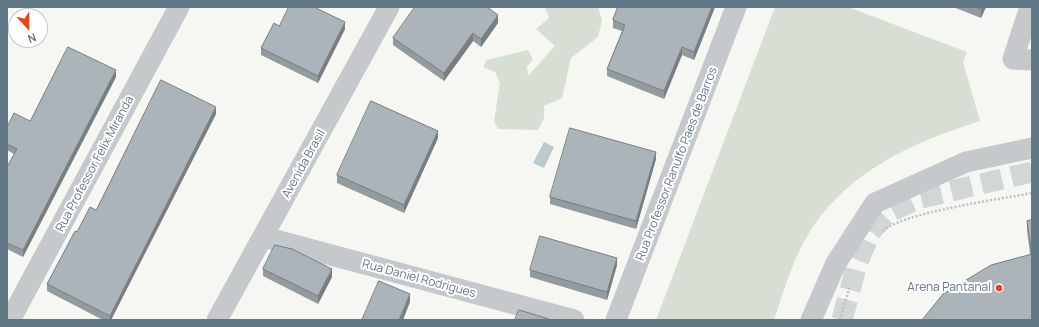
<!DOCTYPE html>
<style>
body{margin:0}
#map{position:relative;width:1039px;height:327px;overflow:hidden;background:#f6f6f2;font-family:Manrope,sans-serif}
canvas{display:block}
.frame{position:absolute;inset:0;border:8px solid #627785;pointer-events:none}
.north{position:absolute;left:8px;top:8px;width:40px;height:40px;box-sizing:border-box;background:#fff;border:1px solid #c0c9ce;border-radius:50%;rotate:159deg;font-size:11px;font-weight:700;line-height:16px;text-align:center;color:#627785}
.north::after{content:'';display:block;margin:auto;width:14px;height:18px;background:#f04217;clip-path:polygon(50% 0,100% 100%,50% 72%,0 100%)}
</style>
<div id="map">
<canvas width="1039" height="327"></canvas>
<div class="frame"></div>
<div class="north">N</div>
</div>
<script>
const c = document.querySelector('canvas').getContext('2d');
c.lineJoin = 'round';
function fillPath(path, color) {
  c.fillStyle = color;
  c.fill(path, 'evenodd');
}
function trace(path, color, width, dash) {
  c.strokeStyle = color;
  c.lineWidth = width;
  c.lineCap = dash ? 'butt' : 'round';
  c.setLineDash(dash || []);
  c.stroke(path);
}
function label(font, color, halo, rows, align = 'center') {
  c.font = font + ' Manrope,sans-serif';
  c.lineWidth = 4;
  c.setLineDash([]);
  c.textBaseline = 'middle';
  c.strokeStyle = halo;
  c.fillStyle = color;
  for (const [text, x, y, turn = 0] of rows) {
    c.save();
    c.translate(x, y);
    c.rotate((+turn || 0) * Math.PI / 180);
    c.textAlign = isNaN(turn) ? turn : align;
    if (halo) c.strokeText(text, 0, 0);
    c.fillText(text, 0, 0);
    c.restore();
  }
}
fillPath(new Path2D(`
 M 543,7 L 598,7 L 602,20 L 598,37 L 571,58 L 562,98 L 544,106 L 544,118 L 538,130 L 498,129 L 494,121 L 500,83 L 495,72 L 483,67 L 487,60 L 528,50 L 533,59 L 527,67 L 528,76 L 555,46 L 536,29 L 549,18 L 546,9 Z
 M 775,7 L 848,7 L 967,52 L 963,62 L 980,121 C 910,143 843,173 805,240 C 791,265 783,293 774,320 L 656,320 Z`), '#d7ded3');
fillPath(new Path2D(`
 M 544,142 L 554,147 L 544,168 L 533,163 Z`), '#bcc9cd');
trace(new Path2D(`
 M 842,320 L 857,264 L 871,231 L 888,213 L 917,199 L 1032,172`), '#d1d6d7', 21, [21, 10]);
trace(new Path2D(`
 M 883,231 C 901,213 1001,199 1032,193
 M 840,320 L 850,286`), '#bec1c3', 2.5, [2, 2]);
trace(new Path2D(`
 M 1030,7 L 1013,59 L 1032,60
 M 264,237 L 574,320
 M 10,320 L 179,7
 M 217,320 L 389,7
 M 616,320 L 736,7
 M 811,320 L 836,263 L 875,203 L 966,162 L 1032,148`), '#c5c9cc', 21);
fillPath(new Path2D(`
 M 618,7 L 715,7 L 694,60 L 682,55 L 664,99 L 607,76 L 607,69 L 622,31 L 613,28 L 613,20 Z
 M 953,7 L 986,7 L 981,18 Z
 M 498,23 L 481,47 L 473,41 L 444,81 L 393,45 L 393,38 Z
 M 279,26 L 345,29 L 318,83 L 261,55 L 261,48 Z
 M 116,77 L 23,257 L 7,249 L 7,167 L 14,154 L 7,150 L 7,127 L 30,121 Z
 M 216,114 L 111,320 L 103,320 L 47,291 L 47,284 L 77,232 L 96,210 Z
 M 438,138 L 404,213 L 337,183 L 337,175 Z
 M 656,159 L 636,229 L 550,204 L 550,197 Z
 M 1032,220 L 1032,320 L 1030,254 L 1027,230 L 1027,221 Z
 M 617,265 L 607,300 L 530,277 L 530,270 Z
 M 263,269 L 332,277 L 318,304 L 263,276 Z`), '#939b9f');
fillPath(new Path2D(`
 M 712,7 L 715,7 L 694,60 L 694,52 Z
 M 982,7 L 986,7 L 981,18 L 981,9 Z
 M 498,15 L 498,23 L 481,47 L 481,39 Z
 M 345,22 L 345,29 L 318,83 L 318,76 Z
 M 473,33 L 473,41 L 444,81 L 444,73 Z
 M 682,47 L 682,55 L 664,99 L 664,91 Z
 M 116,70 L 116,77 L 23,257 L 23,250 Z
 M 216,107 L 216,114 L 111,320 L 110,320 L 110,316 Z
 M 438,131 L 438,138 L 404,213 L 404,205 Z
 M 656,152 L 656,159 L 636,229 L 636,221 Z
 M 617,258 L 617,265 L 607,300 L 607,292 Z
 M 332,269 L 332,277 L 318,304 L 318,296 Z
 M 410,294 L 410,302 L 403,320 L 399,320 Z`), '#787e82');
const building = new Path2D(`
 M 289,7 L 314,7 L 345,22 L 318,76 L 261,48 L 274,23 L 279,26 Z
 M 415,7 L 487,7 L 498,15 L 481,39 L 473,33 L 444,73 L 393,38 Z
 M 618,7 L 712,7 L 694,52 L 682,47 L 664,91 L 607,69 L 625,25 L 613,20 Z
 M 976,7 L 982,7 L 981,9 Z
 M 68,47 L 116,70 L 23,250 L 7,243 L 7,167 L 17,149 L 7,144 L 7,127 L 14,113 L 30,121 Z
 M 161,80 L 216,107 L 110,316 L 47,284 L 75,231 L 77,232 L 90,207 L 96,210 Z
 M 371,101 L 438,131 L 404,205 L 337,175 Z
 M 570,128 L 656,152 L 636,221 L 550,197 Z
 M 1032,220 L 1032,320 L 922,320 L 943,294 L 991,265 L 1032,254 L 1027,221 Z
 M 540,236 L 617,258 L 607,292 L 530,270 Z
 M 275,245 L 292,249 L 332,269 L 318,296 L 263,269 Z
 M 379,281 L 410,294 L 399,320 L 362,320 Z
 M 519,310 L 552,320 L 515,320 Z`);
fillPath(building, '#abb4b9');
trace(building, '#787e82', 1);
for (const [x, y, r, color] of [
 [999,288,4,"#f04217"]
]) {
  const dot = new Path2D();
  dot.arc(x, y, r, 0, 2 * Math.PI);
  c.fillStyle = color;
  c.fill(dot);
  trace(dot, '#fff', 1.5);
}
label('12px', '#627785', '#fff', [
 ["Rua Professor Felix Miranda",95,164,-62],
 ["Avenida Brasil",304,164,-61],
 ["Rua Professor Ranulfo Paes de Barros",677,164,-69],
 ["Rua Daniel Rodrigues",419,279,15]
]);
label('12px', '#627785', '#fff', [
 ["Arena Pantanal",991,288]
], 'right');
</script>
